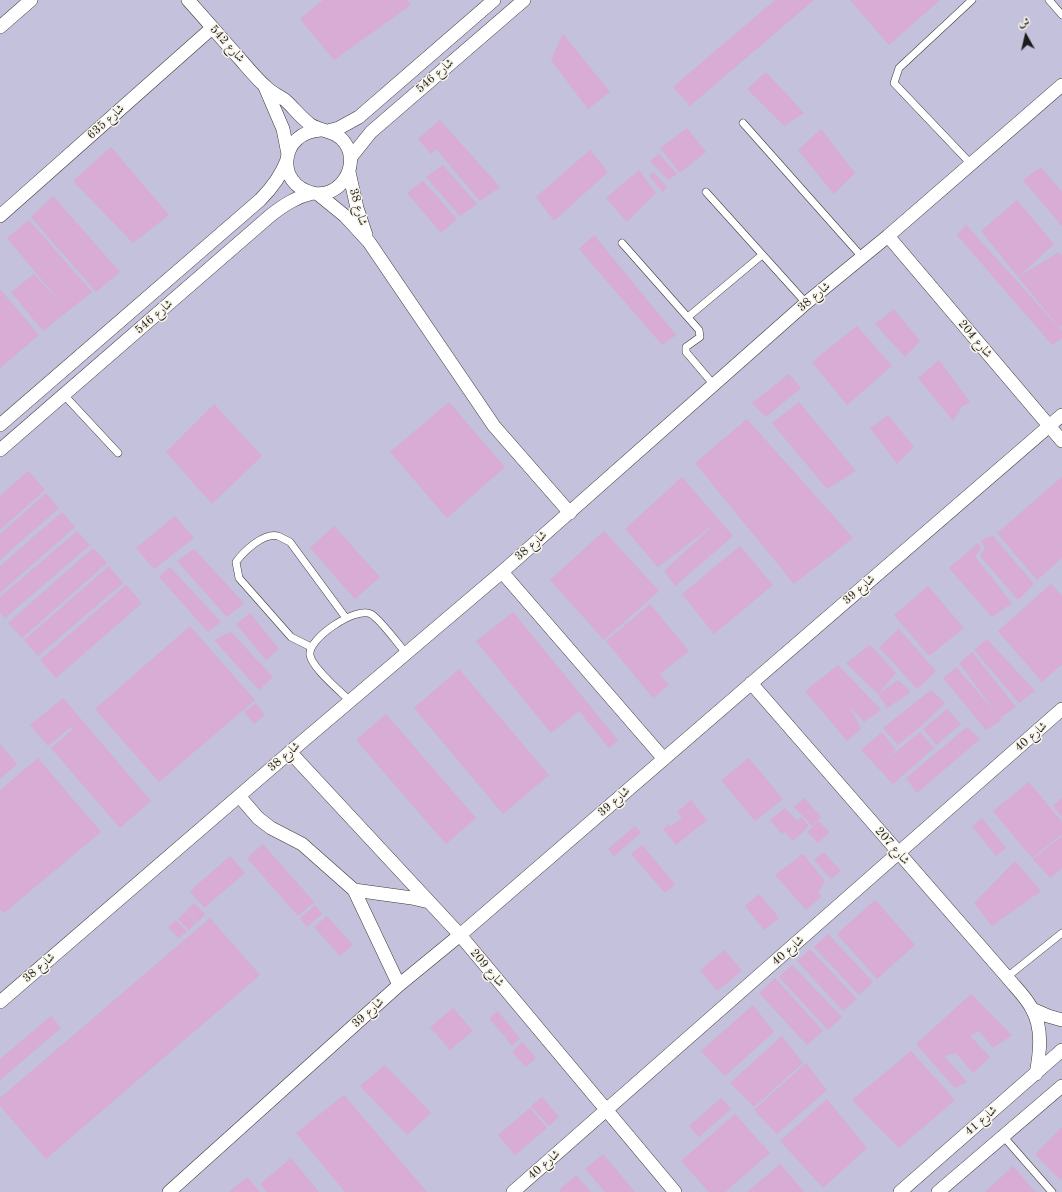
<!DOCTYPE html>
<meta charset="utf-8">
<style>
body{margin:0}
#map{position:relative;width:1062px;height:1192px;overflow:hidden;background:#f1e4ca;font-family:"Old Standard TT",Amiri,serif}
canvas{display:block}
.north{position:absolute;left:1006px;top:16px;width:40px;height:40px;-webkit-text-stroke:3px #f7f3e8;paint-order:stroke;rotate:352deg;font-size:11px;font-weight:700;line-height:16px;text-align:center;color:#1c1c1c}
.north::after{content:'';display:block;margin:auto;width:14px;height:18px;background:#1c1c1c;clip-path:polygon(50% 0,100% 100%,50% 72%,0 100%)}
</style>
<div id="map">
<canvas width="1062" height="1192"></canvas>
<div class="north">ش</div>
</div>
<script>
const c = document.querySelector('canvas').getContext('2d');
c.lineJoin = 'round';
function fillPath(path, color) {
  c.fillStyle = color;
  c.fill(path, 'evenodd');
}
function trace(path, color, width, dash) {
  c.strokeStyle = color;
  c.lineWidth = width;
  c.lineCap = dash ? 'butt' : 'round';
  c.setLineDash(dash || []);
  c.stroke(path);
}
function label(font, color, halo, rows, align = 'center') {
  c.font = font + ' "Old Standard TT",Amiri,serif';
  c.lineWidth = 3;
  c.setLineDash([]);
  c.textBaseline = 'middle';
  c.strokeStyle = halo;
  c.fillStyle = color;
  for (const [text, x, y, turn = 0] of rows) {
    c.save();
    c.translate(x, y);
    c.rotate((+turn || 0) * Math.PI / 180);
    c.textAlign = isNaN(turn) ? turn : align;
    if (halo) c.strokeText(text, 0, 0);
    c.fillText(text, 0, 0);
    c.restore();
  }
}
fillPath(new Path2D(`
 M 0,0 L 1062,0 L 1062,1192 L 0,1192 Z`), '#c3c1db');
fillPath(new Path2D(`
 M 323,0 L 407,0 L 411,5 L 334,60 L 300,19 Z
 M 775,0 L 814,0 L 690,106 L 673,87 Z
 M 850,0 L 940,0 L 889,45 Z
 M 563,34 L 610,92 L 588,109 L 551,60 Z
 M 766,72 L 804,113 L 784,126 L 747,89 Z
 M 440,120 L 500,187 L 480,201 L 436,149 L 431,154 L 418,139 Z
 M 687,128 L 706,152 L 680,173 L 660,148 Z
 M 821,129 L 855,173 L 834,194 L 798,150 Z
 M 111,147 L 169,215 L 133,243 L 73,181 Z
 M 590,150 L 608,172 L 554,221 L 536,197 Z
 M 659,154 L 677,174 L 668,180 L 650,161 Z
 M 443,165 L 477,204 L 460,216 L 426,177 Z
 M 1041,167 L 1062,192 L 1062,226 L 1023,180 Z
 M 639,170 L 656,193 L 627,222 L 606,198 Z
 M 653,172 L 667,187 L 663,192 L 649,176 Z
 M 423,181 L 457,219 L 441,233 L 407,193 Z
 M 53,196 L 120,272 L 96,292 L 31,217 Z
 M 1017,200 L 1054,244 L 1018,277 L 1059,252 L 1062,255 L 1062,325 L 1059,327 L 1018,277 L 981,231 Z
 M 29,220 L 92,292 L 43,331 L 11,292 L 34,274 L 62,304 L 7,238 Z
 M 966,225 L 1062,331 L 1062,338 L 1052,345 L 957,235 Z
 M 594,235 L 676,335 L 662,345 L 579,249 Z
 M 0,289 L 39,335 L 0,368 Z
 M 894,309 L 920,341 L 905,357 L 875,324 Z
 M 857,326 L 892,366 L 847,405 L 812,362 Z
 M 939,360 L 970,402 L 962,406 L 953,421 L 918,378 Z
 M 789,374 L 801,388 L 766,417 L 752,403 Z
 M 449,402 L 505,467 L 447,518 L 390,452 Z
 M 799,402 L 856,471 L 827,489 L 772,423 Z
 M 214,404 L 262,456 L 212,504 L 166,452 Z
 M 888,415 L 914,447 L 897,464 L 870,428 Z
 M 747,419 L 853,538 L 794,584 L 695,463 Z
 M 28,471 L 45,490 L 0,530 L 0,496 Z
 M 682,477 L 733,536 L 675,586 L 664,571 L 717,522 L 658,567 L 625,529 Z
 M 1062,477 L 1062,558 L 1037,580 L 997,533 Z
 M 46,493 L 59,508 L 0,560 L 0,534 Z
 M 62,512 L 75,527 L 0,593 L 0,566 Z
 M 175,516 L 194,538 L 154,569 L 136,548 Z
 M 334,526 L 380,577 L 355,599 L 310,548 Z
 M 77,531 L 90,545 L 5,618 L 0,612 L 0,597 Z
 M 604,531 L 659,591 L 604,640 L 550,580 Z
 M 993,536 L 1034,584 L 1018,600 L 980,556 L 985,548 L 981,540 Z
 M 978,543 L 981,548 L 975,557 L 1012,603 L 992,617 L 949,568 Z
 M 740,546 L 773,585 L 714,634 L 682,594 Z
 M 93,548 L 107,563 L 22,638 L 8,623 Z
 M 194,549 L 244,603 L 227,617 L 177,561 Z
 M 109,566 L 123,583 L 38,656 L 24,640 Z
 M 170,567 L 221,622 L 208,632 L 159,577 Z
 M 1051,584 L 1062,596 L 1062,664 L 1042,682 L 998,631 Z
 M 126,585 L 142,603 L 56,678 L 40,660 Z
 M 928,586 L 964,628 L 929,656 L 894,615 Z
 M 650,604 L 689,651 L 660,674 L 669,685 L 653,698 L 606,641 Z
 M 513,612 L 618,740 L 609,748 L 579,711 L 551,733 L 476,641 Z
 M 250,613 L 279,649 L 266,660 L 236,624 Z
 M 190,626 L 255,700 L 159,782 L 95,709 Z
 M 899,629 L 936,671 L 917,689 L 879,647 Z
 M 231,632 L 273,677 L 259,690 L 214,640 Z
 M 987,639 L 1035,691 L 1019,703 L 974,650 Z
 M 870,645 L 896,673 L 878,694 L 846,663 Z
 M 972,652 L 1016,707 L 1000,718 L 1002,720 L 986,730 L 943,678 L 956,667 L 997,714 L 959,663 Z
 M 838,665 L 881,710 L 864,722 L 850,707 L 861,729 L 847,741 L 805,691 Z
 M 459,669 L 549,775 L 503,814 L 414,708 Z
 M 898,680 L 911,692 L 887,708 L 878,694 Z
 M 931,690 L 945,703 L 919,728 L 898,745 L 883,728 Z
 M 63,698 L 151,801 L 120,828 L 51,748 L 73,729 L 71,727 L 48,746 L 30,725 Z
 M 256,703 L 265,715 L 254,724 L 244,712 Z
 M 947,709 L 961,724 L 936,745 L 923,729 Z
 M 386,714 L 476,818 L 446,844 L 356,740 Z
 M 967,727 L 980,739 L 917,793 L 906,778 Z
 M 882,732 L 896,750 L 881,764 L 920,732 L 934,748 L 893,784 L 861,750 Z
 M 0,744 L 17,764 L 0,779 Z
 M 38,758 L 101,832 L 4,913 L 0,909 L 0,790 Z
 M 749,758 L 783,799 L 755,821 L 721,780 Z
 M 1029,782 L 1062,822 L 1062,834 L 1032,858 L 993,811 Z
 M 804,798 L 821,817 L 812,826 L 794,807 Z
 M 1062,798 L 1062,817 L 1053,806 Z
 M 691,800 L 707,820 L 676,845 L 663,829 L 669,824 L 671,826 L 682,818 L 677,812 Z
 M 785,808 L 797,821 L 801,817 L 809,826 L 793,841 L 785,832 L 782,834 L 770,820 Z
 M 982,818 L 1006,848 L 996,856 L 972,826 Z
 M 818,821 L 830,832 L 818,843 L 807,832 Z
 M 635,826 L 641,833 L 614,856 L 608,849 Z
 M 1062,836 L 1062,868 L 1050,878 L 1033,859 Z
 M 263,844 L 314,902 L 298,916 L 247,858 Z
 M 642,845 L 675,884 L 665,893 L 631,854 Z
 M 824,852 L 841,871 L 831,879 L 814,860 Z
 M 803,854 L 825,881 L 818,892 L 822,896 L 806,910 L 775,875 Z
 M 230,856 L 245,873 L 204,908 L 190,891 Z
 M 1015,861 L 1041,891 L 992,926 L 974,903 Z
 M 759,894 L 779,918 L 764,930 L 745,906 Z
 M 875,900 L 915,945 L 877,979 L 837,934 Z
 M 194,903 L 205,914 L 198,922 L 186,910 Z
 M 315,905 L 322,914 L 307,927 L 300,918 Z
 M 186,911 L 197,922 L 189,930 L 178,919 Z
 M 327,916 L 353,945 L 340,956 L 314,927 Z
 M 210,918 L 260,975 L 46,1159 L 0,1106 L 0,1098 Z
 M 176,920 L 187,931 L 179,938 L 168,928 Z
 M 828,934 L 873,982 L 859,995 L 814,947 Z
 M 810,949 L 857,999 L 843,1011 L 797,961 Z
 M 725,950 L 742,971 L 717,991 L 700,970 Z
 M 792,965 L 842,1017 L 828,1030 L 779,977 Z
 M 775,978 L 823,1031 L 807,1045 L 759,993 Z
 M 971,994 L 1012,1035 L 993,1048 L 979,1031 L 970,1036 L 990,1057 L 973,1073 L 956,1053 L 944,1056 L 967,1082 L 955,1088 L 916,1044 Z
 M 753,1005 L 774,1032 L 725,1076 L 701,1051 Z
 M 453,1008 L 473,1031 L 450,1050 L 430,1027 Z
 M 498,1011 L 513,1030 L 504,1036 L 489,1018 Z
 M 51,1016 L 61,1028 L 0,1080 L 0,1059 Z
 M 513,1030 L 520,1039 L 512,1046 L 505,1037 Z
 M 782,1036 L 803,1063 L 754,1107 L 730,1083 Z
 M 522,1042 L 536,1058 L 526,1067 L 512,1052 Z
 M 911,1051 L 955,1100 L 899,1148 L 852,1100 Z
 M 806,1063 L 827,1090 L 777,1134 L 754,1110 Z
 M 385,1065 L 431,1113 L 407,1135 L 360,1086 Z
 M 344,1095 L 427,1192 L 345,1192 L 296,1133 Z
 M 542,1097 L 559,1117 L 549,1126 L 531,1106 Z
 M 721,1098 L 731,1109 L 699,1137 L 689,1126 Z
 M 827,1099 L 867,1148 L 823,1188 L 780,1141 Z
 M 530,1108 L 547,1128 L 515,1155 L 498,1135 Z
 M 735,1114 L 770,1153 L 725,1192 L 709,1192 L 681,1161 Z
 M 1062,1127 L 1062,1178 L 1060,1180 L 1035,1154 Z
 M 603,1154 L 635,1192 L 605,1192 L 585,1169 Z
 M 291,1158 L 319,1192 L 267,1192 L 260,1184 Z
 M 780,1164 L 804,1192 L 747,1192 Z
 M 1013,1166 L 1035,1192 L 985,1192 Z
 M 576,1175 L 591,1192 L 561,1192 L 559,1190 Z
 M 247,1177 L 260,1192 L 229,1192 Z`), '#d8acd4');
const service = new Path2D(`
 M 1049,0 L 1062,15
 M 743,123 L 862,257
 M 971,164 L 894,83 L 899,68 L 972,0
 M 706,192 L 806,303
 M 622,243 L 699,330 L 700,337 L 686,347 L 686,352 L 714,385
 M 688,317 L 762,255
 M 64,395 L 118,453
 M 311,647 L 291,637 L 239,578 L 236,562 C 244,551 264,532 278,536 C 282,538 286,540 290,542 L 346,618
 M 350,701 C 340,691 312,668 310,655 C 307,639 356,606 371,614 C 380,619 398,644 406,653
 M 1007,977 L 1062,933
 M 1003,1136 L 1052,1192`);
const minor = new Path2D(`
 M 188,0 C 206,20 223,40 240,59 C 248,68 256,78 265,86 C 270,92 278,95 285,100 C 294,108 301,118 311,125 C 323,132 337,131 345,143 C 361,165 340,199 313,193 C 275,185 279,132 321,130
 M 0,27 L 31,0
 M 265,87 L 283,129 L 288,154
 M 328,131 L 339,128 L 359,117 L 494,0
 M 351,157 L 371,132 L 524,0
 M 349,172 L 357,208 L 366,235
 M 318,194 L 345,216 L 369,242 L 494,426 L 570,513
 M 0,216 L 212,28
 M 888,236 L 1062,441
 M 0,425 L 260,200 C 272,188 281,176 287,160
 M 0,450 L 271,215 C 284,205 296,197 313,193
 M 502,572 L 664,759
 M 751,683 L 1007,977 C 1015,987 1026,997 1032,1009 C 1043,1028 1040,1053 1036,1074
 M 290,752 L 460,935 L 675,1192
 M 239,796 L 258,818 L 271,828 L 302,844 L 354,890 L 399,985
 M 354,890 L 412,898 L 429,902
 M 0,1002 L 290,752 L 502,572 L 806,303 L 888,236 L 1062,85
 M 1032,1009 L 1048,1016 L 1062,1020
 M 169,1192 L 399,985 L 460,935 L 1062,415
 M 513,1192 L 1062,709
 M 900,1192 L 1062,1050
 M 938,1192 L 1062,1086`);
trace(service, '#3c3a36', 8);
trace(minor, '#3c3a36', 14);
trace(service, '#fff', 7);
trace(minor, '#fff', 13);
label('12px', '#1c1c1c', '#f7f3e8', [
 ["شارع 542",227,44,48],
 ["شارع 546",435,76,-41],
 ["شارع 635",106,122,-42],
 ["شارع 38",358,207,74],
 ["شارع 38",814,297,-40],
 ["شارع 546",154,317,-41],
 ["شارع 204",975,339,50],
 ["شارع 38",531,546,-41],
 ["شارع 39",859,590,-41],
 ["شارع 40",1031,737,-41],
 ["شارع 38",284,757,-41],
 ["شارع 39",614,802,-41],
 ["شارع 207",892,846,49],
 ["شارع 40",788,951,-41],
 ["شارع 38",39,968,-41],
 ["شارع 209",487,968,50],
 ["شارع 39",368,1013,-42],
 ["شارع 41",981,1121,-41],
 ["شارع 40",544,1165,-41]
]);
</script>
